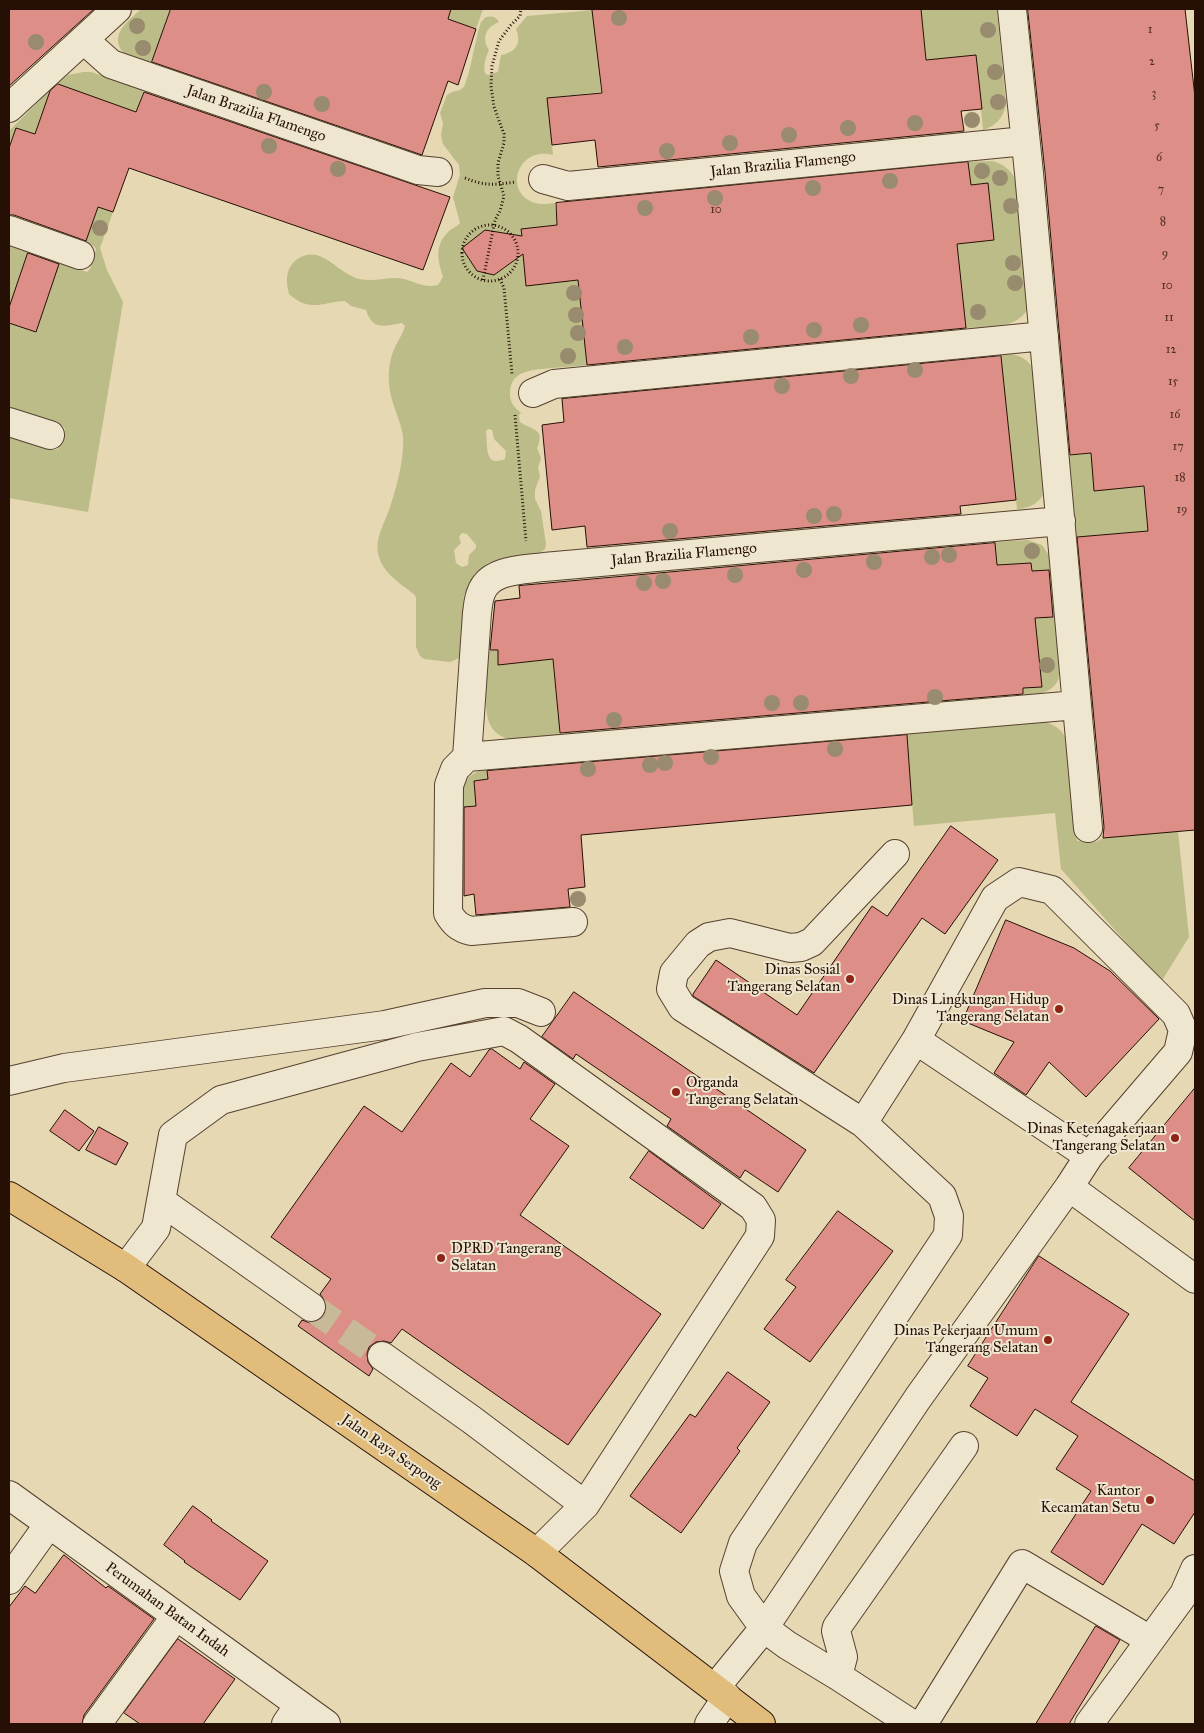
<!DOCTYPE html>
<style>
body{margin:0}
#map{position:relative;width:1204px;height:1733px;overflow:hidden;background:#e5d8b3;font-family:"IM FELL Great Primer",serif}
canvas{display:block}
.frame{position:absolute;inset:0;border:10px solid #260f05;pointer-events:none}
</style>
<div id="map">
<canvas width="1204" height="1733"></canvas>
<div class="frame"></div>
</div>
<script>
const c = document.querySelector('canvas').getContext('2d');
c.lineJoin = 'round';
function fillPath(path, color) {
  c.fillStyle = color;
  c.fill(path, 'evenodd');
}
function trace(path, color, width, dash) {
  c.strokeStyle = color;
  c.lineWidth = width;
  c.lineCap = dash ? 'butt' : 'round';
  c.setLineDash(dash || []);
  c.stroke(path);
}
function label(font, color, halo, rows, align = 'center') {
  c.font = font + ' "IM FELL Great Primer",serif';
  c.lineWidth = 4;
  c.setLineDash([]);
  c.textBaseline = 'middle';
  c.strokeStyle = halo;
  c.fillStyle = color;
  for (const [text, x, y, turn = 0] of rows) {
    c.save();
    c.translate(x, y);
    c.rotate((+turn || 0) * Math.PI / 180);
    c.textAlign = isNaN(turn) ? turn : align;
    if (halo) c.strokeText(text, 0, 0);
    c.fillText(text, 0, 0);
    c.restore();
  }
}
fillPath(new Path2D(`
 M 141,9 L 171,9 L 151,65 C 144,62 136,60 129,56 C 125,54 122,52 120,48 C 112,31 131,19 141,9 Z
 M 451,9 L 483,9 L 476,29 L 448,19 Z
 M 921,9 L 997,9 L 1006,105 C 1003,118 996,126 983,130 L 976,55 L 926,60 Z
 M 593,10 L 601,92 L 548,98 L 553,155 C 518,146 504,190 532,202 C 539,205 548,204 555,203 L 557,225 L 521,229 L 526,285 L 578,280 L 587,365 C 575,366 564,367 552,368 C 535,370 511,369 510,392 C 509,402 515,409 523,414 L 520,413 L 519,416 L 520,422 C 532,430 546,429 537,448 L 541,458 L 538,468 L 540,476 L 535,490 L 535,499 L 541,511 L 546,544 L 545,549 L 537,555 L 499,560 L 488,563 L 474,574 L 464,595 L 459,658 L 450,662 L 424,659 L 420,656 L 416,647 L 416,598 L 415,595 C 401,584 381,572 378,553 C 375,538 384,524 389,510 C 396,489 402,468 403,447 C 405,431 397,417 393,403 C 387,385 387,364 395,347 C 398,340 403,334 405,326 L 402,323 C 384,326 373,331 366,310 L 351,306 L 345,301 C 322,302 310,313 289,294 C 286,283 285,271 294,262 C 319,240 336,273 359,279 C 372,282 384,278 397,278 C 413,279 421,289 438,285 L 443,277 C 438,261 434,246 448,232 C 452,228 457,227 460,223 L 453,197 L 460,175 L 459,165 L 443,144 L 441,135 L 443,123 L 440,113 L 447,95 L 452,92 L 460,90 L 464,87 L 469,72 L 478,32 L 481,22 L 486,17 C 492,16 495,16 499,22 C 486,27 481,38 489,50 C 486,57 483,65 485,73 L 487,75 L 498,72 L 501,55 C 516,52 522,44 516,29 L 527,16 ZM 488,429 L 492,430 L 494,439 L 506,451 L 505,459 C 483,468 488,444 486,431 ZM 462,533 L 467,534 L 476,545 L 476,548 L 469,555 L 468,565 L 462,567 L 456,563 L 454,550 L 461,543 L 459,537 Z
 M 83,72 L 91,72 L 144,89 L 136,112 L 49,96 L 35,134 L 16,128 L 9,148 L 9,131 L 60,80 L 68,75 Z
 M 992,161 C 1006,165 1012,171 1018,185 L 1029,306 C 1019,330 988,326 966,328 L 957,244 L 994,240 L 988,183 L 971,185 L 968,162 Z
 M 98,207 L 113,212 L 100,248 L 107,270 L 123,302 L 88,512 L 9,498 L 9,435 L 54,450 L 58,449 L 65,429 L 63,426 L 9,408 L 9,246 L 87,272 L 90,269 L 96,249 L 94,246 L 85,243 Z
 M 1009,354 C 1020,355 1029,360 1034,370 L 1045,487 C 1043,502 1031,508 1017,509 L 1001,355 Z
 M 1091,453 L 1095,491 L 1144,486 L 1149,531 L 1075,537 L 1067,456 Z
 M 1028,540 L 1042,545 L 1051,558 L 1059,670 C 1059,673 1059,679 1057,682 C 1051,693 1035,695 1024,696 L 1023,688 L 1042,687 L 1035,618 L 1046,617 L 1032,571 L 1031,563 L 997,565 L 994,542 Z
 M 498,650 L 498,665 L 553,659 L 560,738 L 512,740 C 504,738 497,735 492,728 C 481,713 488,670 489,651 Z
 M 1044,721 C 1057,726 1064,731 1068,744 L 1077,841 L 1096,842 L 1103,838 L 1178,831 L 1189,937 L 1161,982 L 1061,869 L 1055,813 L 914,826 L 906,732 Z
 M 487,769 L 489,779 L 474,781 L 476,806 L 460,808 C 460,786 465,773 487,769 Z`), '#bcbc88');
const building = new Path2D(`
 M 9,9 L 94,9 L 9,86 Z
 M 171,9 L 451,9 L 448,19 L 476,29 L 458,85 L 448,81 L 422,155 L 152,62 Z
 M 610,9 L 921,9 L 926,60 L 976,55 L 982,109 L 961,111 L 964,131 L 598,167 L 595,140 L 552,145 L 547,98 L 602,93 L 592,10 Z
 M 1028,9 L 1185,9 L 1195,97 L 1195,830 L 1103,838 L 1104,827 L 1077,537 L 1148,531 L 1144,486 L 1094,491 L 1091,453 L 1070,455 L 1045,172 Z
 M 58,84 L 136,112 L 144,92 L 450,197 L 423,270 L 129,168 L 113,212 L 98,207 L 86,241 L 14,215 L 9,215 L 9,148 L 16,128 L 35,134 L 50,91 Z
 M 968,162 L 971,185 L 988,183 L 994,240 L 957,244 L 966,328 L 587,365 L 578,280 L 526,286 L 523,254 L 494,275 L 477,271 L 462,248 L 485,230 L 522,236 L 521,229 L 557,225 L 556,203 Z
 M 28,253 L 59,264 L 36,332 L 9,323 L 9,308 Z
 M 1001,356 L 1016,500 L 960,506 L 961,514 L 587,547 L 585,526 L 552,530 L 542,425 L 564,422 L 562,399 Z
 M 995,543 L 997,565 L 1031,563 L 1032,571 L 1049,570 L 1053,617 L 1035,618 L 1042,687 L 1023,688 L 1023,694 L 560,733 L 553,659 L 498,665 L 498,650 L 490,650 L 495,601 L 520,598 L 519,586 Z
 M 907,735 L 912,805 L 581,835 L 585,887 L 568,889 L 570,907 L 476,915 L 474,894 L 464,896 L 464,807 L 476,806 L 474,781 L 488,779 L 487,771 Z
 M 951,826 L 998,860 L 945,934 L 922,918 L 814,1073 L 693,996 L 693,994 L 716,960 L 797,1015 L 872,906 L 887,916 Z
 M 1006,920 L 1074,948 L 1110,971 L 1159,1019 L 1086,1097 L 1049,1062 L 1026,1095 L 994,1073 L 1014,1042 L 963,1021 Z
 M 574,992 L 806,1150 L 778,1192 L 745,1170 L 740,1178 L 667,1126 L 671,1119 L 576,1054 L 573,1059 L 542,1037 Z
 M 492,1049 L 520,1069 L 524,1062 L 555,1084 L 530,1119 L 569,1146 L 520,1215 L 661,1314 L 568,1445 L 402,1329 L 391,1343 L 384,1341 L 376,1342 L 369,1347 L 367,1354 L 368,1362 L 373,1369 L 369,1376 L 298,1326 L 302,1320 L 310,1323 L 317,1321 L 323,1316 L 327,1308 L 325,1301 L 320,1294 L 331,1279 L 271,1237 L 364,1106 L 402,1132 L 451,1063 L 470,1077 L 489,1050 Z
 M 1195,1088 L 1195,1221 L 1129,1168 Z
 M 65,1110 L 94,1131 L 79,1151 L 50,1131 Z
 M 99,1127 L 128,1143 L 116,1165 L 86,1150 Z
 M 649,1151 L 721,1204 L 703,1229 L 630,1178 Z
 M 838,1211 L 893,1251 L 810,1362 L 764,1329 L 796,1287 L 786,1280 Z
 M 1039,1256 L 1129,1314 L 1071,1402 L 1195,1481 L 1195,1512 L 1174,1544 L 1142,1524 L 1103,1585 L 1051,1552 L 1091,1491 L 1056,1469 L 1078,1436 L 1035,1409 L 1017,1436 L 970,1406 L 988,1378 L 968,1366 Z
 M 728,1372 L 770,1402 L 737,1448 L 740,1451 L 681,1533 L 630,1496 L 690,1414 L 695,1417 Z
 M 193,1506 L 212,1520 L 211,1521 L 268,1561 L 240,1600 L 184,1562 L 185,1561 L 164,1545 Z
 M 64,1555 L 106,1588 L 108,1586 L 154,1619 L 84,1715 L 82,1724 L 9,1724 L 9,1607 L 25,1586 L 35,1593 Z
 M 1096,1626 L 1120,1640 L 1069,1724 L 1036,1724 Z
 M 178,1639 L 235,1679 L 203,1724 L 140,1724 L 124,1713 Z`);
fillPath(building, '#dd8e87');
trace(building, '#260f05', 1);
trace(new Path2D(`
 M 311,1307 L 382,1356`), '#c8ba99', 28, [28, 14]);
const minor = new Path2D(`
 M 1012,9 L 1029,173 L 1088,828
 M 84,40 L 111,64 L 418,170 L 438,172
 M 9,108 L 117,9
 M 543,179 L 568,186 L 1025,141
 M 9,230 L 80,255
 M 533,393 L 554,384 L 1044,336
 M 9,422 L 50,435
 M 467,757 L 1077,705
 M 573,922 L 471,931 C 459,928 454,923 448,913 L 449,785 L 455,769 L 467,757 L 477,613 C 478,607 478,600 481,593 C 489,569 523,570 544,567 L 1061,521
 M 9,1081 L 64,1068 L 385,1025 L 485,1003 L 518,1003 L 541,1012
 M 863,1123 L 682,1007 L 671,989 L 674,973 L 698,944 L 709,937 L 730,933 L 790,948 L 801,947 L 812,942 L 895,854
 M 1069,1187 L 1195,1279
 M 161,1201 L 311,1307
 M 126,1268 L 156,1228 L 173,1135 L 221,1100 L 417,1047 L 504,1031 L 519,1039 L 753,1207 L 761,1220 L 760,1236 L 585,1505 L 537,1553
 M 382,1356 L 472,1420 L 585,1505
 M 9,1495 L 326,1724
 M 9,1580 L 49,1524
 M 838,1676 L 843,1657 L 836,1631 L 837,1627 L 964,1446
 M 715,1688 L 764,1628 L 918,1398 L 1069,1187 L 1089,1156 L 1178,1052 L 1183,1030 L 1176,1014 L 1052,890 L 1019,882 L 995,898 L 916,1040 L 1089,1156
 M 97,1724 L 176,1616
 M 286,1724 L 299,1705
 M 709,1724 L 727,1697
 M 912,1724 L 838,1676 L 787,1645 L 764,1628 L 741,1596 L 734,1571 L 743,1543 L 948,1235 L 949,1216 L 942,1196 L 863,1123 L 916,1040
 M 923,1724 L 1022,1564 L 1150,1640
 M 1089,1724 L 1184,1594 L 1195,1569`);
const major = new Path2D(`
 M 9,1196 L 126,1268 L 537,1553 L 761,1724`);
trace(minor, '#564130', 30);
trace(major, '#260f05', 30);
trace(new Path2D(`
 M 465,178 C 484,186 494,185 515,182
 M462 253a28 28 0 1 1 56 0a28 28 0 1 1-56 0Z
 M 500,279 L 504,288 L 512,374
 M 483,280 L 495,220 L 500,211 L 504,196 L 498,176 L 498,163 L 504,143 L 504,134 L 494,107 L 491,86 L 492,66 L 499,41 L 511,25 L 520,16 L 521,9
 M 515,415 L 526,541`), '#260f05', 3, [1, 2.5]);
trace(minor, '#eee6ce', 28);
trace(major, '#e2bc7a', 28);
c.fillStyle = '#998b6d';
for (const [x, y] of [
 [619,18],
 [137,26],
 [988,30],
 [36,42],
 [143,48],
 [995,72],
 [264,92],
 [998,102],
 [322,104],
 [972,120],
 [915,123],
 [848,128],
 [789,135],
 [730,143],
 [269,146],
 [667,151],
 [338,169],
 [982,171],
 [1000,178],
 [890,181],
 [813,188],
 [715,198],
 [1011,206],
 [645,208],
 [100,228],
 [1013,263],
 [1015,283],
 [574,293],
 [978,312],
 [576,315],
 [861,325],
 [814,330],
 [578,333],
 [751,337],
 [625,347],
 [568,356],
 [915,370],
 [851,376],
 [782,386],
 [834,514],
 [814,516],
 [670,531],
 [1032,551],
 [949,555],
 [932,557],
 [874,562],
 [804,570],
 [735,575],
 [663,581],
 [644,583],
 [1047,665],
 [935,697],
 [772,703],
 [801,703],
 [614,720],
 [835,749],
 [711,757],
 [665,763],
 [650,765],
 [588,769],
 [578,899]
]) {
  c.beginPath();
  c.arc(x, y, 8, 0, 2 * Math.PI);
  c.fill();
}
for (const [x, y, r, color] of [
 [850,979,5,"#8f2418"],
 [1059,1009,5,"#8f2418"],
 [676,1092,5,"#8f2418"],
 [1175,1138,5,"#8f2418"],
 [441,1258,5,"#8f2418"],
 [1048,1340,5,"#8f2418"],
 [1150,1500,5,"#8f2418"]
]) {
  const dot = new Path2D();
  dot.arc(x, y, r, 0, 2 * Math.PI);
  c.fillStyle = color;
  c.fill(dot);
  trace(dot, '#eee6ce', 2);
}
label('12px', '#542f26', null, [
 ["1",1150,30],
 ["2",1152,62],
 ["3",1154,94],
 ["5",1157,126],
 ["6",1159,158],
 ["7",1161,190],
 ["10",716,210],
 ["8",1163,222],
 ["9",1165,254],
 ["10",1167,286],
 ["11",1169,318],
 ["12",1171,350],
 ["15",1173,382],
 ["16",1175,415],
 ["17",1178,447],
 ["18",1180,478],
 ["19",1182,510]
]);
label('15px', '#260f05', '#eee6ce', [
 ["Jalan Brazilia Flamengo",256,114,19],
 ["Jalan Brazilia Flamengo",783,165,-6],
 ["Jalan Brazilia Flamengo",684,555,-5],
 ["Jalan Raya Serpong",391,1452,35],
 ["Perumahan Batan Indah",167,1610,36]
]);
label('15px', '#260f05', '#eee6ce', [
 ["Dinas Sosial",840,970],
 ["Tangerang Selatan",840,987],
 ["Dinas Lingkungan Hidup",1049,1000],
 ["Tangerang Selatan",1049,1017],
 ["Organda",686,1083,"left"],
 ["Tangerang Selatan",686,1100,"left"],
 ["Dinas Ketenagakerjaan",1165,1129],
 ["Tangerang Selatan",1165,1146],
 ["DPRD Tangerang",451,1249,"left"],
 ["Selatan",451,1266,"left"],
 ["Dinas Pekerjaan Umum",1038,1331],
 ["Tangerang Selatan",1038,1348],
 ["Kantor",1140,1491],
 ["Kecamatan Setu",1140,1508]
], 'right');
</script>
